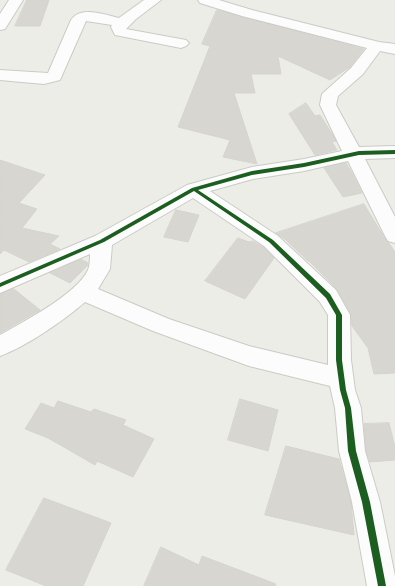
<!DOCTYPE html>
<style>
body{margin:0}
canvas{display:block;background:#edede8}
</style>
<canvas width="395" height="586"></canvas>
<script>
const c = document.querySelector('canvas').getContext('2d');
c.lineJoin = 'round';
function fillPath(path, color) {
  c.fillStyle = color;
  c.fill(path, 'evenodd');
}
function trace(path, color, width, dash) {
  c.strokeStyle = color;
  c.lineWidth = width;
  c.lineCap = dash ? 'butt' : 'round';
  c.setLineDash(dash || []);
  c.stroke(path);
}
const building = new Path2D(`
 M 27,0 L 49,0 L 40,26 L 15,26 Z
 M 217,10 L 364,49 L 350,67 L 330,80 L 278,56 L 281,74 L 251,74 L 255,93 L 234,93 L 257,164 L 223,157 L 230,140 L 178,127 L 210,46 L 202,44 Z
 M 306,103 L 315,116 L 320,115 L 334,137 L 336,141 L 332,142 L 337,150 L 315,155 L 289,114 Z
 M 0,160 L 45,175 L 19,203 L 37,209 L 22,228 L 59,236 L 50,244 L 60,249 L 29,262 L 4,250 L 0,254 Z
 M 346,163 L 352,173 L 362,193 L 343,197 L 324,168 Z
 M 364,204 L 387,242 L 389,243 L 395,252 L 395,373 L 374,374 L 368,348 L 352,326 L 351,314 L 337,289 L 309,261 L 308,261 L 286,240 L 276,233 Z
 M 176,210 L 199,215 L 188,242 L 164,237 Z
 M 238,238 L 249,242 L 253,241 L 263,247 L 274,258 L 245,299 L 205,281 Z
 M 81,259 L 88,263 L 88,265 L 70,283 L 50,273 Z
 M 14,289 L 40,310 L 0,333 L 0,294 Z
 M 240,399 L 278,410 L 268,451 L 228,440 Z
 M 58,401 L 91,412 L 94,409 L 126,420 L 123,425 L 154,439 L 133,477 L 97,461 L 95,465 L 48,438 L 25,429 L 41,403 L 54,408 Z
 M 389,423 L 395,447 L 395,460 L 370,462 L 366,451 L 364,424 Z
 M 286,446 L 339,459 L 351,502 L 354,535 L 265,515 Z
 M 44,498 L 111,523 L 83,586 L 46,586 L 6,570 Z
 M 161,547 L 199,565 L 202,556 L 276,584 L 275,586 L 144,586 Z`);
fillPath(building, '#d7d6d1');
trace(building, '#d5d4ce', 1);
const minor = new Path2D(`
 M 9,0 L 23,0 L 5,29 L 0,30 L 0,14 Z
 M 144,0 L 161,0 L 136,19 L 126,29 L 186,40 L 189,43 L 186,46 L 181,48 L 115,35 L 111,27 L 112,25 L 86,21 L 60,80 L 44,84 L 0,80 L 0,70 L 48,73 L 71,20 C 81,5 105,15 119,18 Z
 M 198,0 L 219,0 L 252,10 L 379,42 L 395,44 L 395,54 L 380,51 L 363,74 L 338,96 L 336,105 L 359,147 L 395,146 L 395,158 L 365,159 L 395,217 L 395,243 L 388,241 L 385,236 L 348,161 L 304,171 L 253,179 L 210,191 L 278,236 L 336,290 L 350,315 L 351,360 L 355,390 L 361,408 L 365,451 L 380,502 L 395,576 L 395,586 L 367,586 L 352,502 L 339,451 L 335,408 L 330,386 L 249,366 L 153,331 L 85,302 C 63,321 27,346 0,356 L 0,335 C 23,322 77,294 88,270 C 90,265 90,259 90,254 L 0,293 L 0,276 L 95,236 L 187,185 L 252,167 L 304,159 L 342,151 L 320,105 L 322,94 L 351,68 L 367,48 L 242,16 L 200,3 ZM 193,198 L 264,246 L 320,302 L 328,315 L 328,365 L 249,346 L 169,319 L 98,289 L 110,269 L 112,245 Z`);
trace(minor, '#cbcbc6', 2);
fillPath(minor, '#fcfcfc');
fillPath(new Path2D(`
 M 395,150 L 395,154 L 359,155 L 304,167 L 252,175 L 198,190 L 273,240 L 330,294 L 342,315 L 342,360 L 346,390 L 351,408 L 356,451 L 370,502 L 386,586 L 378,586 L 362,502 L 348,451 L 345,408 L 340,390 L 336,360 L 336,315 L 326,298 L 269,242 L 194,191 L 104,242 L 0,287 L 0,283 L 100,240 L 192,188 L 252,171 L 304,163 L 359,151 Z`), '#1b5e20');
</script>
